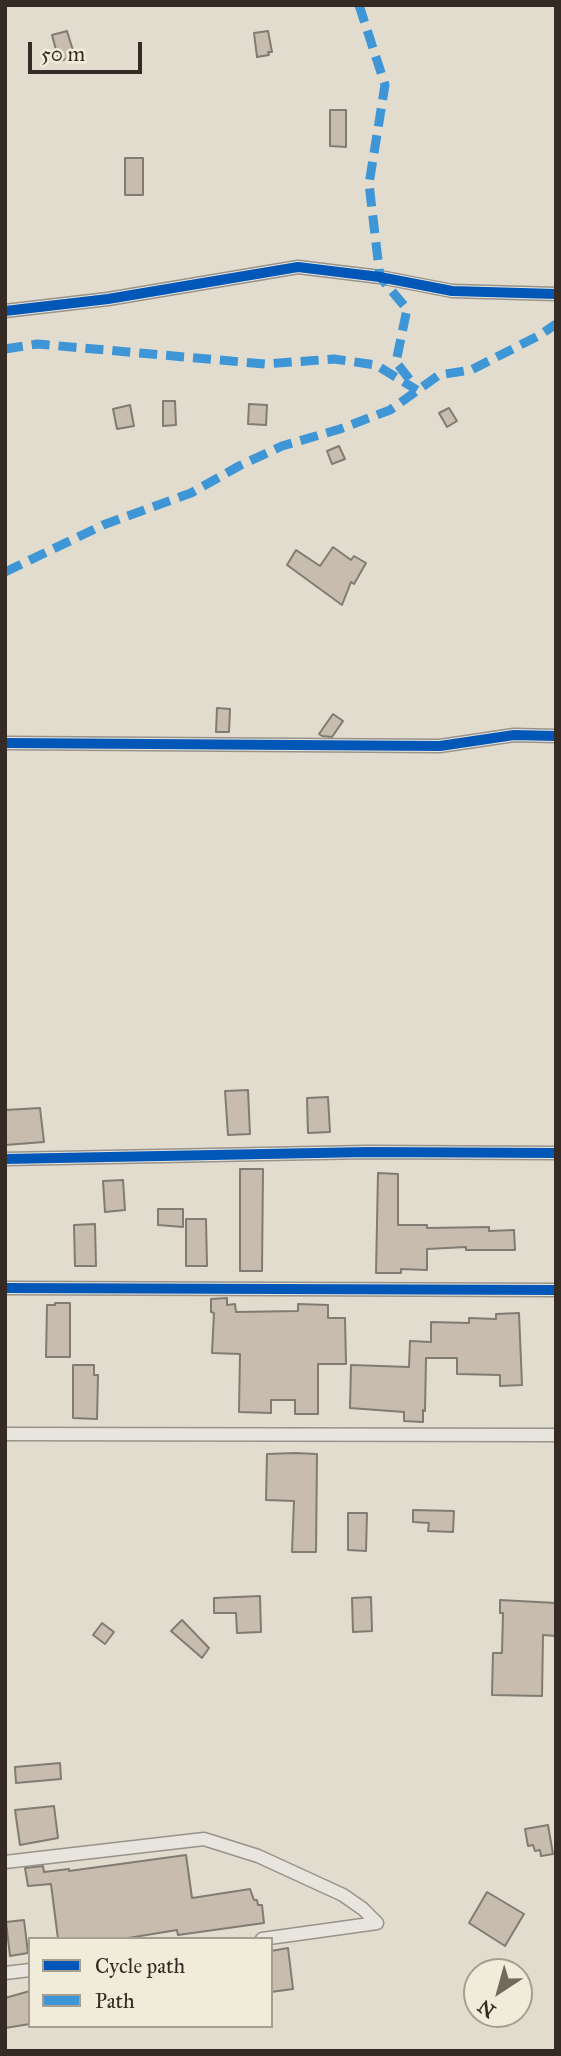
<!DOCTYPE html>
<style>
body{margin:0}
#map{position:relative;width:561px;height:2056px;overflow:hidden;background:#e1dccd;font-family:"IM FELL Great Primer",serif}
canvas{display:block}
.frame{position:absolute;inset:0;border:7px solid #362b24;pointer-events:none}
.legend{position:absolute;left:28px;top:1937px;width:245px;height:91px;box-sizing:border-box;background:#f1ebd9;border:2px solid #a69e91;margin:0;padding:9px 12px;list-style:none;font-size:21px;color:#362b24}
.legend li{display:flex;align-items:center;gap:14px;height:35px}
.legend b{width:35px;border:2px solid #a69e91}
.north{position:absolute;left:463px;top:1958px;width:70px;height:70px;box-sizing:border-box;background:#f1ebd9;border:2px solid #a69e91;border-radius:50%;rotate:216deg;font-size:19px;font-weight:700;line-height:28px;text-align:center;color:#362b24}
.north::after{content:'';display:block;margin:auto;width:24px;height:32px;background:#72695f;clip-path:polygon(50% 0,100% 100%,50% 72%,0 100%)}
.scale{position:absolute;left:28px;top:42px;width:114px;height:32px;box-sizing:border-box;border:4px solid #362b24;border-top:0;padding-left:9px;font-size:21px;line-height:24px;white-space:nowrap;color:#362b24;-webkit-text-stroke:5px #f1ebd9;paint-order:stroke}
</style>
<div id="map">
<canvas width="561" height="2056"></canvas>
<div class="frame"></div>
<ul class="legend">
<li><b style="height:9px;background:#0057b8"></b>Cycle path</li>
<li><b style="height:9px;background:#3e96d6"></b>Path</li>
</ul>
<div class="north">N</div>
<div class="scale">50 m</div>
</div>
<script>
const c = document.querySelector('canvas').getContext('2d');
c.lineJoin = 'round';
function fillPath(path, color) {
  c.fillStyle = color;
  c.fill(path, 'evenodd');
}
function trace(path, color, width, dash) {
  c.strokeStyle = color;
  c.lineWidth = width;
  c.lineCap = dash ? 'butt' : 'round';
  c.setLineDash(dash || []);
  c.stroke(path);
}
const building = new Path2D(`
 M 67,31 L 75,57 L 59,61 L 52,35 Z
 M 268,31 L 272,52 L 268,52 L 269,55 L 257,57 L 254,33 Z
 M 330,110 L 346,110 L 346,147 L 330,146 Z
 M 125,158 L 143,158 L 143,195 L 125,195 Z
 M 163,401 L 175,401 L 176,425 L 163,426 Z
 M 249,404 L 267,405 L 266,425 L 248,424 Z
 M 130,405 L 134,426 L 117,429 L 113,409 Z
 M 449,408 L 457,421 L 447,427 L 439,413 Z
 M 339,446 L 345,459 L 332,464 L 327,451 Z
 M 333,547 L 351,560 L 354,556 L 366,563 L 354,584 L 351,582 L 342,605 L 287,565 L 296,550 L 320,566 Z
 M 217,708 L 230,709 L 229,732 L 216,732 Z
 M 333,714 L 343,721 L 332,737 L 322,736 L 319,734 Z
 M 248,1090 L 250,1134 L 228,1135 L 225,1091 Z
 M 328,1097 L 330,1132 L 308,1133 L 307,1098 Z
 M 40,1108 L 44,1142 L 5,1145 L 5,1110 Z
 M 240,1169 L 263,1169 L 262,1271 L 240,1271 Z
 M 378,1173 L 398,1174 L 398,1225 L 427,1225 L 427,1228 L 489,1227 L 489,1231 L 514,1230 L 515,1250 L 466,1250 L 466,1247 L 427,1249 L 427,1270 L 401,1269 L 401,1273 L 376,1273 Z
 M 123,1180 L 125,1210 L 105,1212 L 103,1181 Z
 M 158,1209 L 183,1209 L 183,1227 L 158,1225 Z
 M 186,1219 L 206,1219 L 207,1266 L 186,1266 Z
 M 95,1224 L 96,1266 L 75,1266 L 74,1225 Z
 M 227,1298 L 227,1305 L 235,1304 L 236,1312 L 298,1311 L 298,1304 L 328,1305 L 328,1318 L 345,1318 L 346,1364 L 318,1364 L 318,1414 L 295,1414 L 295,1400 L 271,1400 L 271,1413 L 239,1412 L 240,1354 L 212,1353 L 214,1313 L 211,1312 L 211,1299 Z
 M 55,1303 L 70,1303 L 70,1357 L 46,1357 L 47,1305 L 55,1305 Z
 M 519,1313 L 522,1385 L 500,1386 L 500,1375 L 457,1374 L 457,1358 L 426,1358 L 425,1411 L 423,1410 L 423,1422 L 404,1421 L 404,1412 L 350,1408 L 351,1365 L 409,1367 L 410,1341 L 431,1342 L 431,1322 L 469,1323 L 469,1318 L 496,1319 L 496,1314 Z
 M 73,1365 L 94,1365 L 94,1375 L 98,1375 L 97,1419 L 73,1418 Z
 M 295,1453 L 317,1454 L 316,1552 L 292,1552 L 294,1501 L 266,1500 L 267,1454 Z
 M 413,1510 L 454,1511 L 453,1532 L 428,1531 L 429,1523 L 413,1522 Z
 M 348,1513 L 367,1513 L 366,1551 L 348,1550 Z
 M 260,1596 L 261,1632 L 237,1633 L 236,1613 L 214,1613 L 214,1598 Z
 M 371,1597 L 372,1631 L 353,1632 L 352,1598 Z
 M 500,1600 L 556,1603 L 556,1636 L 543,1635 L 542,1696 L 492,1695 L 493,1653 L 502,1653 L 503,1613 L 500,1613 Z
 M 182,1620 L 209,1648 L 202,1658 L 171,1631 Z
 M 102,1623 L 114,1632 L 105,1644 L 93,1635 Z
 M 60,1763 L 61,1779 L 16,1783 L 15,1767 Z
 M 54,1806 L 58,1838 L 20,1845 L 15,1810 Z
 M 548,1825 L 553,1854 L 541,1856 L 540,1850 L 535,1851 L 533,1845 L 528,1846 L 525,1829 Z
 M 186,1855 L 192,1898 L 250,1889 L 254,1900 L 257,1900 L 258,1905 L 262,1905 L 264,1923 L 178,1935 L 177,1930 L 122,1939 L 58,1939 L 51,1884 L 28,1886 L 25,1868 L 43,1866 L 44,1872 L 69,1869 L 69,1871 Z
 M 487,1892 L 524,1914 L 505,1946 L 469,1923 Z
 M 24,1920 L 28,1953 L 10,1956 L 6,1922 Z
 M 288,1948 L 293,1989 L 271,1992 L 271,1951 Z
 M 30,1991 L 30,2024 L 5,2028 L 5,1998 Z`);
fillPath(building, '#c8bcae');
trace(building, '#807b73', 2);
const street = new Path2D(`
 M 5,311 L 108,299 L 298,267 L 380,277 L 452,291 L 556,294
 M 5,743 L 440,746 L 514,735 L 556,736
 M 5,1159 L 368,1152 L 556,1153
 M 5,1288 L 556,1290
 M 5,1434 L 556,1435
 M 5,1862 L 204,1839 L 258,1856 L 343,1895 L 363,1909 L 377,1923
 M 262,1939 L 377,1923
 M 5,1973 L 30,1970`);
trace(street, '#98938a', 15);
trace(street, '#e8e5de', 12);
trace(new Path2D(`
 M 359,5 L 385,85 L 369,184 L 380,277 L 407,309 L 396,362 L 413,384
 M 5,349 L 37,344 L 265,364 L 334,359 L 376,365 L 417,390
 M 5,572 L 103,525 L 191,493 L 239,466 L 282,446 L 340,429 L 390,410 L 439,375 L 471,370 L 540,335 L 556,324`), '#3e96d6', 9, [18, 9]);
trace(new Path2D(`
 M 5,311 L 108,299 L 298,267 L 380,277 L 452,291 L 556,294
 M 5,743 L 440,746 L 514,735 L 556,736
 M 5,1159 L 368,1152 L 556,1153
 M 5,1288 L 556,1290`), '#0057b8', 10);
</script>
